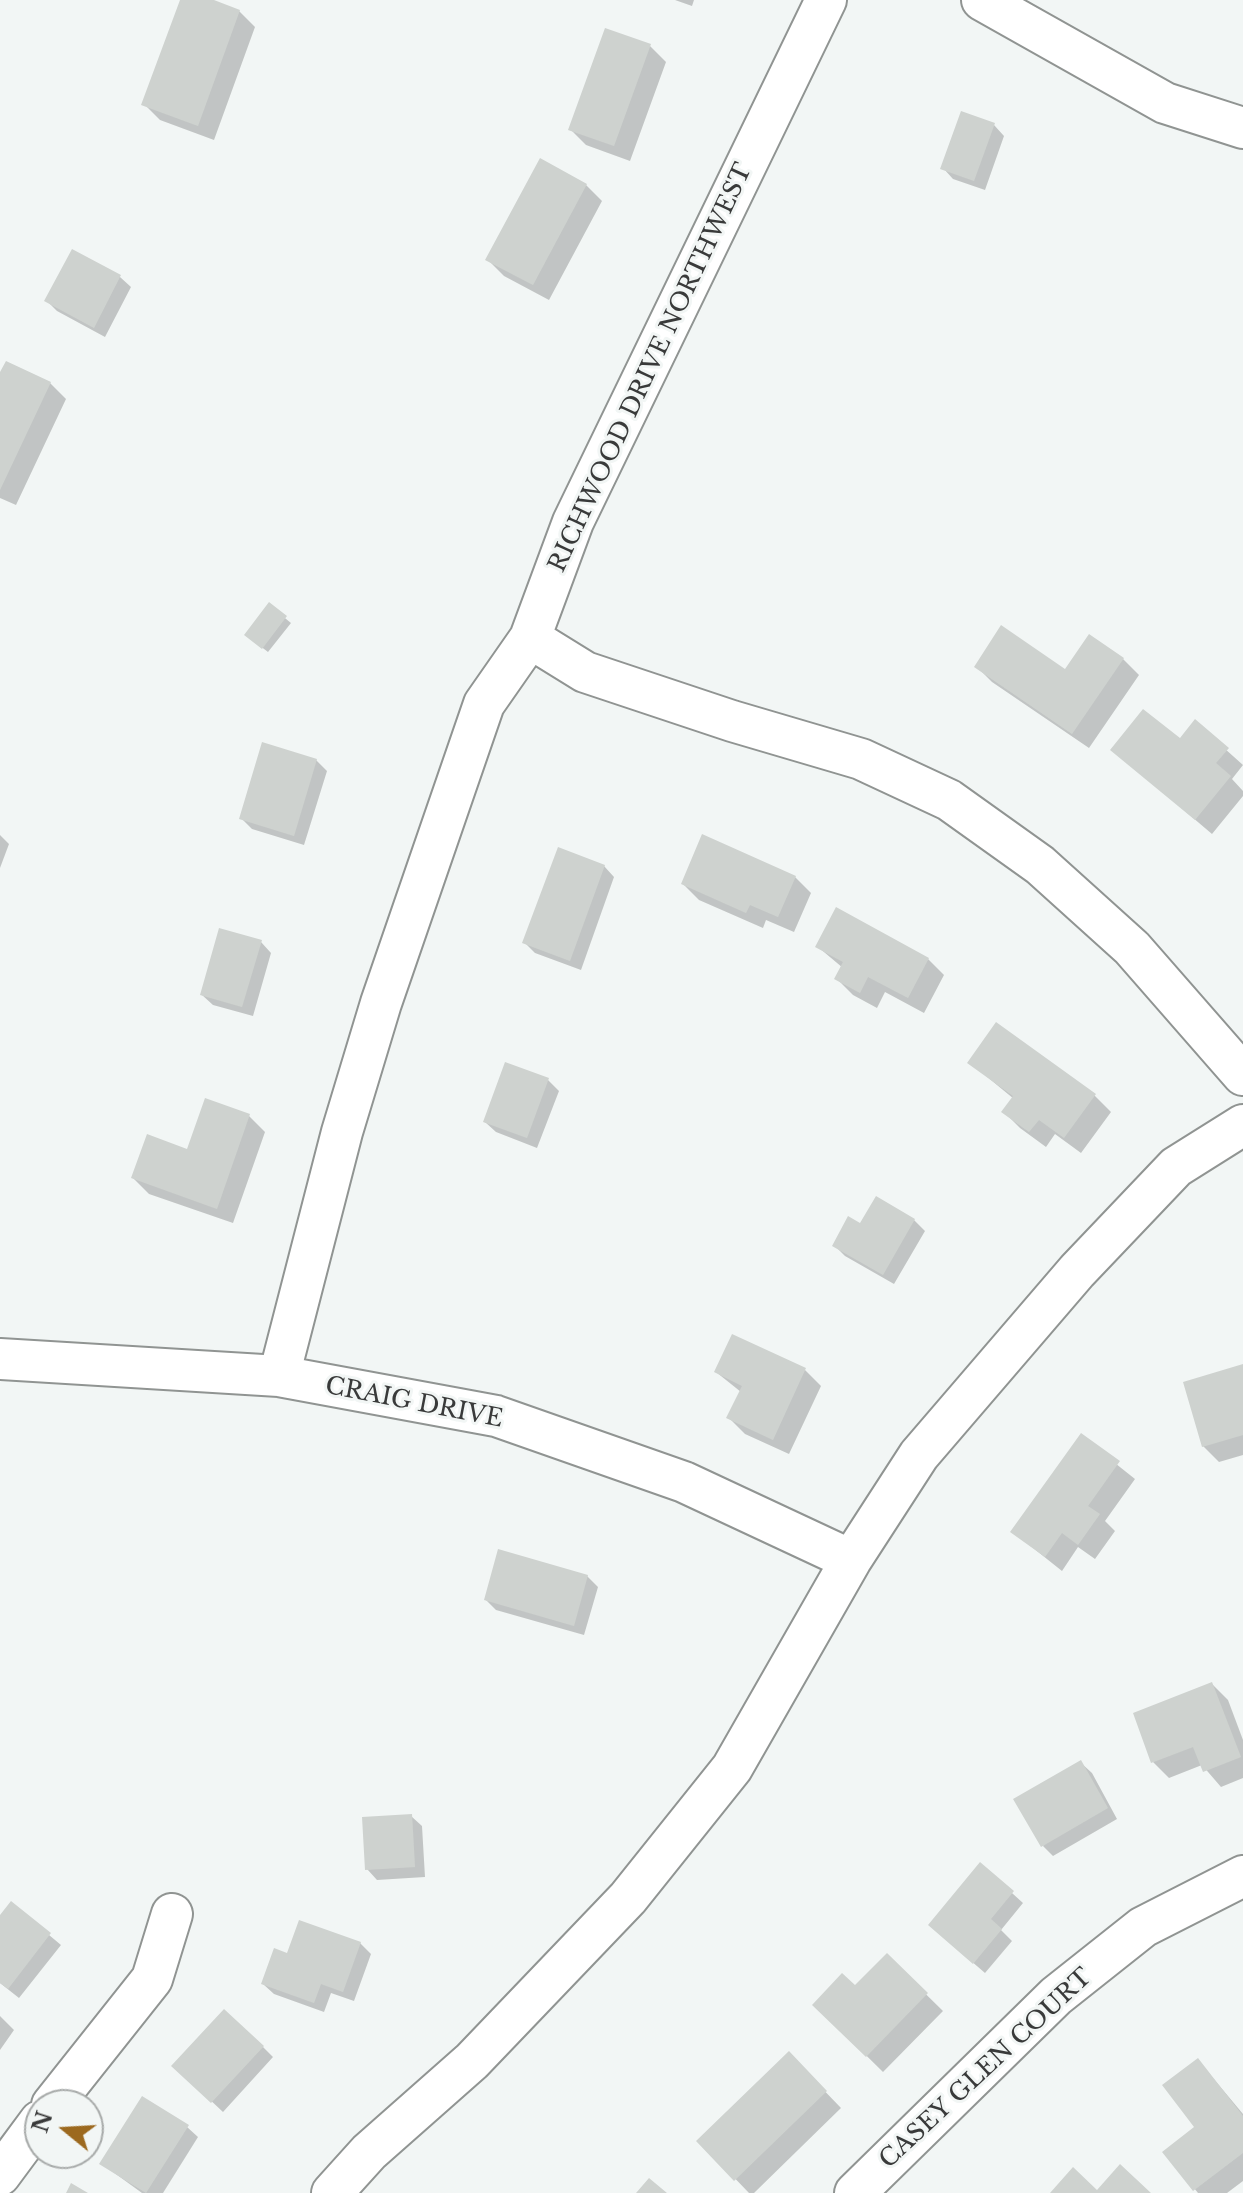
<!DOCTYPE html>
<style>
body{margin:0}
#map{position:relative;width:1243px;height:2193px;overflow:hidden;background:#f2f6f5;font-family:"Libre Baskerville",serif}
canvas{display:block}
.north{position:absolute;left:24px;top:2089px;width:80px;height:80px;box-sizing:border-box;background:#f2f6f5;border:2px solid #a8abaa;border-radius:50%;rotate:288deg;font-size:22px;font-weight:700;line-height:32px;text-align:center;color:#393a3a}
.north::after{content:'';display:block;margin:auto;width:28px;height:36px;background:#9c691f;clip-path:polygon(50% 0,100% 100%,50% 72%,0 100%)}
</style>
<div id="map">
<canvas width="1243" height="2193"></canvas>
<div class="north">N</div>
</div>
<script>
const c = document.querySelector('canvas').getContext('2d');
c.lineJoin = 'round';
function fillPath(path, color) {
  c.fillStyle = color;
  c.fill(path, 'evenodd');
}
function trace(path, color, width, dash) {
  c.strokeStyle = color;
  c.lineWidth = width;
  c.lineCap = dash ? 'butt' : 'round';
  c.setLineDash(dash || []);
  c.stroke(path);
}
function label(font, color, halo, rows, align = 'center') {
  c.font = font + ' "Libre Baskerville",serif';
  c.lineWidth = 6;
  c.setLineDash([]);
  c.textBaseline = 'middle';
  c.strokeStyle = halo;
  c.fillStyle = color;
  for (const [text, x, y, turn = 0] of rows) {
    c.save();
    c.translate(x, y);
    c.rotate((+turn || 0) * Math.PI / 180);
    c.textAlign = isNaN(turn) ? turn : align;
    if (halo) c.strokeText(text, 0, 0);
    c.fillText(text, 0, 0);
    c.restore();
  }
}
fillPath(new Path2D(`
 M 182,0 L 209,0 L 239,11 L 255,27 L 214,140 L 160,120 L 144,104 Z
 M 675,0 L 694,0 L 692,6 Z
 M 650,46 L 666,62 L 630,161 L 586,145 L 570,129 Z
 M 994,125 L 1004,136 L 985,190 L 953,179 L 943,168 Z
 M 586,185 L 602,201 L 549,300 L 504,276 L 488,260 Z
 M 73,252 L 120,277 L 131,287 L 105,337 L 57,311 L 47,301 Z
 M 0,377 L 50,383 L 66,399 L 16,505 L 0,498 Z
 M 269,605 L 291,623 L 268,652 L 251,639 Z
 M 1123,659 L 1139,675 L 1089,748 L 992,682 L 976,666 L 1066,672 Z
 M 1195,722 L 1243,765 L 1232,779 L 1243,791 L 1243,796 L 1212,834 L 1113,750 L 1180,741 Z
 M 316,760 L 327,771 L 304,845 L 252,829 L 242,819 Z
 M 0,835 L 9,844 L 0,868 Z
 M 604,866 L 614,877 L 581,970 L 535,953 L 525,943 Z
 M 795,877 L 811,893 L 794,932 L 766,920 L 763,928 L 699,900 L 683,884 Z
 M 261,942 L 271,953 L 253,1016 L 213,1005 L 202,995 Z
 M 818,947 L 928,959 L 944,975 L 924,1013 L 885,992 L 877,1008 L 853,995 L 837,979 L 843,968 Z
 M 997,1024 L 1095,1096 L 1111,1112 L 1081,1153 L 1055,1134 L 1046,1147 L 1020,1128 L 1004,1112 L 1014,1099 L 969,1062 Z
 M 548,1080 L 559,1091 L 537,1148 L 496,1132 L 485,1122 Z
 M 249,1116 L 265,1132 L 233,1223 L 149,1194 L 133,1178 L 189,1152 Z
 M 914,1220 L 925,1231 L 894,1284 L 845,1256 L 834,1245 Z
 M 1243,1366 L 1243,1455 L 1219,1462 L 1203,1446 Z
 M 805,1370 L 821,1386 L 789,1454 L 745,1434 L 729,1418 L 741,1392 L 716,1372 Z
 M 1081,1436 L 1135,1479 L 1105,1521 L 1115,1531 L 1095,1559 L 1078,1547 L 1062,1571 L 1013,1532 Z
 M 587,1576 L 598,1587 L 584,1635 L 496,1610 L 486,1600 Z
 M 1212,1684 L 1228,1700 L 1243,1740 L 1243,1778 L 1221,1787 L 1202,1765 L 1169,1778 L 1153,1762 Z
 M 1081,1763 L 1092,1773 L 1117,1819 L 1053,1856 L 1043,1846 Z
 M 411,1816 L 422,1826 L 425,1877 L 377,1880 L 367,1869 Z
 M 981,1865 L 1023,1903 L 1001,1930 L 1012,1941 L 985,1973 L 941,1935 Z
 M 12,1904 L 61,1945 L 19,1998 L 0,1983 L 0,1919 Z
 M 360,1943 L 371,1954 L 354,2001 L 331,1993 L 324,2012 L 274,1994 L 263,1984 L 289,1955 Z
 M 887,1956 L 943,2011 L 883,2072 L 815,2005 L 855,1988 Z
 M 0,2016 L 14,2030 L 0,2050 Z
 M 263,2047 L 273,2057 L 223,2112 L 174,2066 Z
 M 789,2054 L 841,2108 L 754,2193 L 749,2193 L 699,2141 Z
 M 1198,2060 L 1243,2114 L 1243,2181 L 1227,2193 L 1198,2193 L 1165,2152 L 1197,2127 Z
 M 187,2127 L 198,2137 L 163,2193 L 142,2193 L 102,2164 Z`), '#0003');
fillPath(new Path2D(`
 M 180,0 L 214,0 L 240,10 L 198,126 L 141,105 Z
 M 605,28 L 651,44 L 614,146 L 568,130 Z
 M 961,111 L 995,123 L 974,181 L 940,169 Z
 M 540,158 L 587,184 L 533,285 L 485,260 Z
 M 72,249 L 121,275 L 94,328 L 44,301 Z
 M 6,361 L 51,382 L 0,490 L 0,372 Z
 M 269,602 L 287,616 L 262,649 L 244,635 Z
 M 1001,625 L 1065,669 L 1089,634 L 1124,658 L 1072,734 L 974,667 Z
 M 1143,709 L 1180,738 L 1195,719 L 1229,748 L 1216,763 L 1231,776 L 1195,820 L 1110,750 Z
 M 262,742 L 317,759 L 294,836 L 239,819 Z
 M 702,834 L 796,876 L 778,917 L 750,905 L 746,913 L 681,884 Z
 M 558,847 L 605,865 L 570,961 L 522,943 Z
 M 836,907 L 929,958 L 908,998 L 868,977 L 860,993 L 834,979 L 843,962 L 815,947 Z
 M 219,928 L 262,940 L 242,1007 L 200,995 Z
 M 996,1022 L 1096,1094 L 1064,1138 L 1039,1120 L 1029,1132 L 1001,1112 L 1013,1096 L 967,1063 Z
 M 505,1062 L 549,1078 L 527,1138 L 483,1122 Z
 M 205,1098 L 250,1114 L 217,1209 L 131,1178 L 147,1134 L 187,1149 Z
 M 876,1196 L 915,1219 L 883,1275 L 832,1246 L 848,1216 L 860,1223 Z
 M 732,1334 L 806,1368 L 773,1440 L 726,1418 L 742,1386 L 714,1372 Z
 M 1243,1364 L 1243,1435 L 1202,1447 L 1183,1382 Z
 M 1081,1433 L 1120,1461 L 1088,1506 L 1100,1514 L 1078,1545 L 1062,1533 L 1045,1557 L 1010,1532 Z
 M 498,1549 L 588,1575 L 574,1626 L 484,1600 Z
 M 1212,1682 L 1241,1757 L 1203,1772 L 1193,1747 L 1151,1763 L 1133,1713 Z
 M 1081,1760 L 1108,1808 L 1041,1847 L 1013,1799 Z
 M 412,1814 L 415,1867 L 365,1870 L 362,1817 Z
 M 980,1862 L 1014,1891 L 991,1919 L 1002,1929 L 973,1964 L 928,1925 Z
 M 11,1901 L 51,1933 L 8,1989 L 0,1983 L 0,1915 Z
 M 299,1920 L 361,1942 L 343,1992 L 321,1984 L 314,2003 L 261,1984 L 274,1948 L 287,1953 Z
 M 887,1953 L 928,1993 L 866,2057 L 812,2005 L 842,1973 L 855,1985 Z
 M 224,2009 L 264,2046 L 211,2103 L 171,2066 Z
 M 789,2051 L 827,2091 L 734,2181 L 696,2141 Z
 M 1198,2058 L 1243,2116 L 1243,2153 L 1193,2191 L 1162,2152 L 1194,2127 L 1162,2085 Z
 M 142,2096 L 189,2125 L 146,2193 L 99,2164 Z
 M 1120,2164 L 1151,2193 L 1050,2193 L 1073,2167 L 1097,2190 Z
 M 649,2178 L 667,2193 L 636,2193 Z
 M 71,2183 L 88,2193 L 66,2193 Z`), '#ced2cf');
const minor = new Path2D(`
 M 982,0 L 1165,103 L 1243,128
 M 530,638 L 585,672 L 732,721 L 861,759 L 949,800 L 1040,865 L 1132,948 L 1243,1075
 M 0,1359 L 279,1376 L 496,1416 L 684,1482 L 851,1560
 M 279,1376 L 342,1132 L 381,1003 L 484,704 L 530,638 L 573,522 L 826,0
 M 52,2105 L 152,1979 L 172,1914
 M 0,2175 L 40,2121
 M 332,2193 L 369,2152 L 472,2061 L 628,1898 L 732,1768 L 851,1560 L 919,1455 L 1077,1271 L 1176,1167 L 1243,1125
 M 855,2193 L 1056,1996 L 1143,1927 L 1243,1876`);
trace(minor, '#909492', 44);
trace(minor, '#fff', 40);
label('24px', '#393a3a', '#f2f6f5', [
 ["RICHWOOD DRIVE NORTHWEST",651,368,-65],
 ["CRAIG DRIVE",414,1403,11],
 ["CASEY GLEN COURT",986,2069,-43]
]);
</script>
